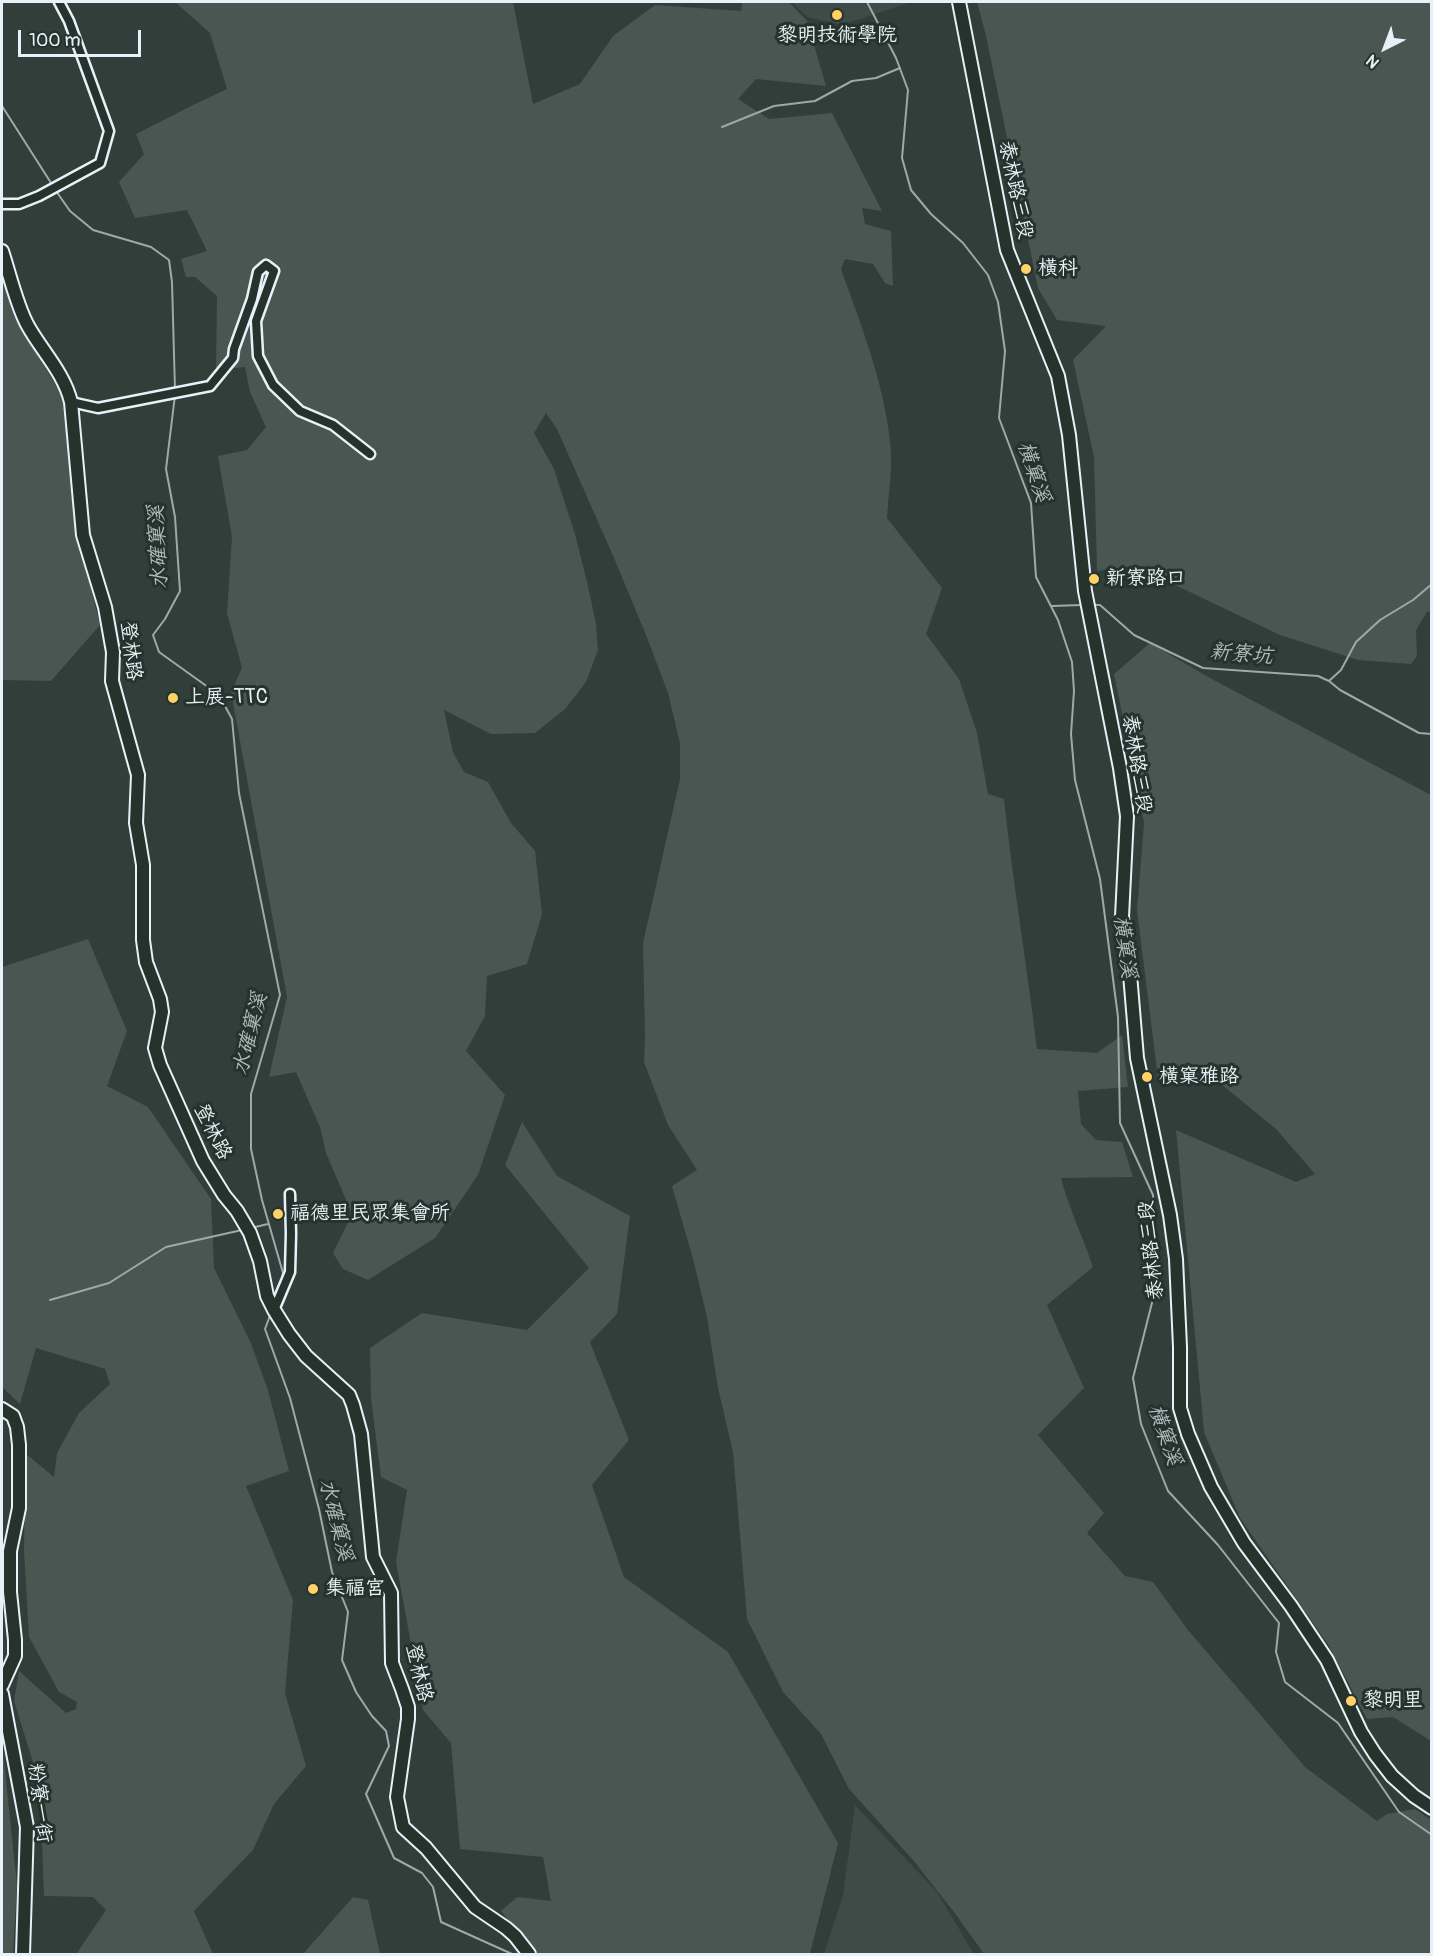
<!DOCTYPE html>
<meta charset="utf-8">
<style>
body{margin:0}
#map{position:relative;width:1433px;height:1956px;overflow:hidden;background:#323e39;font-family:Pangolin,sans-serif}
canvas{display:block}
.frame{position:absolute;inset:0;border:3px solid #e8f1f8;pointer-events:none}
.north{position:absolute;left:1355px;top:18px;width:60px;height:60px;-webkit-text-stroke:4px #26332d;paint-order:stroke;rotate:222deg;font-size:16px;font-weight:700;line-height:24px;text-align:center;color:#e8f1f8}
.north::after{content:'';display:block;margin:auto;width:21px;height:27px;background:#e8f1f8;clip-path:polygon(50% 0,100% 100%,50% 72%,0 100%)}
.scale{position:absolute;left:18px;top:30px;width:123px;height:27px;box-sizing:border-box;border:3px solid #e8f1f8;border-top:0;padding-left:8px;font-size:18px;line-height:21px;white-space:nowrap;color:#e8f1f8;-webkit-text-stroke:4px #26332d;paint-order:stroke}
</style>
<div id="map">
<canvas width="1433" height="1956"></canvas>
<div class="frame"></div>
<div class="north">N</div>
<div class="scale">100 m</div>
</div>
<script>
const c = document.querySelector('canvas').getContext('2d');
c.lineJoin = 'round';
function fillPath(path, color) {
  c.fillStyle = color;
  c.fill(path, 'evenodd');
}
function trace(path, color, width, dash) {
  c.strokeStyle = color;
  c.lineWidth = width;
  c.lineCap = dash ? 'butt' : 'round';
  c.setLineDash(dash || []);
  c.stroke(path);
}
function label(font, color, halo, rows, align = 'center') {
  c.font = font + ' Pangolin,"LXGW WenKai TC",sans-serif';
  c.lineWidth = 6;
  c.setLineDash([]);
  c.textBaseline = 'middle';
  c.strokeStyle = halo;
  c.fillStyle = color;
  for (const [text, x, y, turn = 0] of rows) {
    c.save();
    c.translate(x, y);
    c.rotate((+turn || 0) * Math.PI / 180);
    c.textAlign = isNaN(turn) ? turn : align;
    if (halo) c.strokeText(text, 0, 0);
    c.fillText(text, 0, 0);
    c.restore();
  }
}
fillPath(new Path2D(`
 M 792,2 L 911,2 L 842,25 L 807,17 Z
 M 855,1805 L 937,1892 L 974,1954 L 824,1954 L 843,1895 Z`), '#3f4b46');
fillPath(new Path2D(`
 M 175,2 L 513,2 L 533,104 L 580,84 L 613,36 L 655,5 L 741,11 L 742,2 L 789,2 L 807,21 L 826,86 L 756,79 L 738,99 L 769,119 L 832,113 L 882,211 L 862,208 L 865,224 L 891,231 L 893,286 L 885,283 L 873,264 L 845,259 L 841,269 C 862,328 887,390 891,453 C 892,474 888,497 887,518 L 942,588 L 926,634 L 959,679 L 977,733 L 988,794 L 1004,799 C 1013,883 1027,966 1037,1049 L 1097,1053 L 1122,1035 L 1128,1087 L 1078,1091 L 1081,1124 L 1096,1140 L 1122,1142 L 1133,1177 L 1061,1178 C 1069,1209 1083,1237 1093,1267 L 1047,1305 L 1084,1388 L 1038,1435 L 1104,1513 L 1087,1533 L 1125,1576 L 1153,1582 L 1188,1630 L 1305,1767 L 1377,1821 L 1387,1814 L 1415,1809 L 1431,1820 L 1431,1954 L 984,1954 L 954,1912 L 913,1860 L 849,1789 L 821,1734 L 783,1692 L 747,1619 L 733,1452 L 718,1388 L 707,1317 L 693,1259 L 672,1186 L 697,1170 L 668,1125 L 644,1062 L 645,1036 L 643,943 L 680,779 L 680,743 L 668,693 L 646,635 L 614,558 L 557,429 L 546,413 L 534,433 L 554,469 L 575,534 L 588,586 L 596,624 L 598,650 L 586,682 L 565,709 L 535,733 L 491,734 L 444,710 L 453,752 L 464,772 L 488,782 L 511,823 L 535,851 L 542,914 L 527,964 L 487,976 L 485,1016 L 466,1051 L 505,1095 L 478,1175 L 435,1238 L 368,1280 L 343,1269 L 333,1253 L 352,1214 L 326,1153 L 320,1127 L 296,1072 L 269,1077 L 287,997 L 231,692 L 242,668 L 227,613 L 232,537 L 218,456 L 247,450 L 266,427 L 250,392 L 245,367 L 216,370 L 217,296 L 195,277 L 186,277 L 181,259 L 207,251 L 187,210 L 135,218 L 119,182 L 144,154 L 136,134 L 195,104 L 227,89 L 210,33 Z
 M 977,2 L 1431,2 L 1432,611 L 1427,612 L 1416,630 L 1417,656 L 1411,664 L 1358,660 L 1280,635 L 1135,566 L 1097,571 L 1094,457 L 1073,360 L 1106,326 L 1057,320 L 1038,288 L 986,36 Z
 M 2,276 L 19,324 L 64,399 L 75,524 L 100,625 L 51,681 L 2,680 Z
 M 1150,643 L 1210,678 L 1431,795 L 1431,1741 L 1393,1717 L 1367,1719 L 1329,1646 L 1240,1518 L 1204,1432 L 1176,1130 L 1296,1182 L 1315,1174 L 1276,1129 L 1210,1075 L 1158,1079 L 1137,910 L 1144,823 L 1114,674 Z
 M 88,939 L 127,1031 L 107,1086 L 148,1107 L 211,1199 L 214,1268 L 250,1341 L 268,1390 L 289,1471 L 246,1486 L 293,1600 L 285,1693 L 306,1766 L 274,1804 L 253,1850 L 194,1911 L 213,1954 L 74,1954 L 77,1953 L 106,1910 L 93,1897 L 44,1896 L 40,1785 L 14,1701 L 19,1671 L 66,1713 L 76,1709 L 77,1702 L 59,1692 L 29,1637 L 24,1551 L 25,1453 L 54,1477 L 57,1453 L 79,1413 L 110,1384 L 105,1369 L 36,1348 L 20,1404 L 2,1387 L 2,967 Z
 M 522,1122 L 557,1176 L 630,1216 L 617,1314 L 590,1342 L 629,1440 L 592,1485 L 624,1577 L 728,1652 L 838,1843 L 810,1954 L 535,1954 L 501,1911 L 517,1897 L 551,1901 L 543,1857 L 460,1849 L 451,1743 L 423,1710 L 396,1562 L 407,1490 L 381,1477 L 371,1399 L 370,1348 L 422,1313 L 527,1330 L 589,1268 L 505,1165 Z
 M 2,1742 L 17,1885 L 13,1954 L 2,1954 Z
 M 353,1897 L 368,1900 L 380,1954 L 303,1954 Z`), '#495651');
trace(new Path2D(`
 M 867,2 L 896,58 L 908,90 L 902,158 L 911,190 L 931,214 L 963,243 L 988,275 L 998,302 L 1005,351 L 999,418 L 1031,503 L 1036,577 L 1058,620 L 1072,662 L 1074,691 L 1071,734 L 1075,780 L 1100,879 L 1118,1017 L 1120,1123 L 1153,1195 L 1157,1283 L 1133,1378 L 1141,1424 L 1168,1491 L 1218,1545 L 1279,1623 L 1276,1652 L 1285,1682 L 1338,1723 L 1399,1812 L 1432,1835
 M 2,106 L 53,186
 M 722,127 L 774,106 L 815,101 L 852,81 L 876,78 L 900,68
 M 56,191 L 70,211 L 93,230 L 151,247 L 169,260 L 172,282 L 175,390
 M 175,395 L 166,469 L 175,517 L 180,591 L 165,619 L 153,635 L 159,652 L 219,695 L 232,719 L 239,793 L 280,995 L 251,1094 L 251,1149 L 262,1200 L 283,1273 L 281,1285
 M 1091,605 L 1100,605 L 1134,635 L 1203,668 L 1318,676 L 1329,681 L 1340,690 L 1419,733 L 1432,734
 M 1052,606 L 1082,605
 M 1329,681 L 1341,670 L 1356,642 L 1380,620 L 1413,600 L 1432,584
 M 251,1228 L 268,1224
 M 50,1300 L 109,1283 L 166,1247 L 242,1230
 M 271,1313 L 265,1329 L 290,1398 L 319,1509 L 332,1572 L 348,1612 L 342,1660 L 356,1692 L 372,1716 L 386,1731 L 389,1746 L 366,1794 L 394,1858 L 422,1873 L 433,1887 L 441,1922 L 512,1954`), '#9ea9ab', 2);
const street = new Path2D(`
 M 2,204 L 19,204 L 39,196 L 100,163 L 109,131 L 69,21 L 59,2
 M 71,402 L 98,408 L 210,386 L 233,358 L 234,349 L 252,299 L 258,272 L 266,265 L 274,271 L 256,321 L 258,356 L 273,385 L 300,411 L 333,425 L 370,454
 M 274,1310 L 290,1272 L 291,1234 L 290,1194`);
const secondary = new Path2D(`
 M 959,2 L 1007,250 L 1058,376 L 1069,435 L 1085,591 L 1120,768 L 1127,816 L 1122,917 L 1130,974 L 1137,1058 L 1170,1215 L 1176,1259 L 1180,1347 L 1180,1408 L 1188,1434 L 1211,1487 L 1244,1543 L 1291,1606 L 1327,1660 L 1361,1732 L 1375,1754 L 1392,1776 L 1414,1796 L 1432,1808
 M 2,251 C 9,272 17,307 28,326 C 42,351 64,373 71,402 L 83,535 L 105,607 L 113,652 L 112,681 L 138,775 L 136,823 L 143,865 L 143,940 L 146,962 L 160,999 L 162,1012 L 155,1048 L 160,1065 L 203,1161 L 224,1195 L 237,1211 L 250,1233 L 260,1261 L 267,1296 L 274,1310 L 289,1334 L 306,1356 L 349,1395 L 353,1405 L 361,1434 L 373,1557 L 391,1593 L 392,1663 L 402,1689 L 408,1707 L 408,1719 L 397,1797 L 403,1827 L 426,1848 L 475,1907 L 506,1928 L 515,1936 L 529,1954
 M 2,1409 L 13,1416 L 17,1427 L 19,1445 L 19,1508 L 10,1551 L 10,1592 L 15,1640 L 15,1656 L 2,1685
 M 2,1694 L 27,1827 L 23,1954`);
trace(street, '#e8f1f8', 13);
trace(secondary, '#e8f1f8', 16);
trace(street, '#26332d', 8);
trace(secondary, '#26332d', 12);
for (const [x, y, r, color] of [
 [837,15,6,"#ffd166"],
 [1026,269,6,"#ffd166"],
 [1094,579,6,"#ffd166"],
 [173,698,6,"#ffd166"],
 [1147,1077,6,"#ffd166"],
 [278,1214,6,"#ffd166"],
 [313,1589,6,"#ffd166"],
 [1351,1701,6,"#ffd166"]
]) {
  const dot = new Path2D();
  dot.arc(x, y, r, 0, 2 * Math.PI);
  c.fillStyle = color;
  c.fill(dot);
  trace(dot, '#26332d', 2);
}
label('20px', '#e8f1f8', '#26332d', [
 ["黎明技術學院",837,36,"center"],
 ["橫科",1038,269],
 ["新寮路口",1106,579],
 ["上展-TTC",185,698],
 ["橫窠雅路",1159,1077],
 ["福德里民眾集會所",290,1214],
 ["集福宮",325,1589],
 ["黎明里",1363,1701]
], 'left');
label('20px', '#e8f1f8', '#26332d', [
 ["泰林路三段",1015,190,78],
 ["登林路",130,651,83],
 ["泰林路三段",1136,764,81],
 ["登林路",212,1132,63],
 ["泰林路三段",1152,1250,-96],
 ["登林路",418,1673,77],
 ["粉寮一街",39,1803,83]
]);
label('italic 21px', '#b1bbbe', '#26332d', [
 ["橫窠溪",1033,472,72],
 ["水確窠溪",159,547,-93],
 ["新寮坑",1241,655,5],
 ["橫窠溪",1124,947,82],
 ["水確窠溪",251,1034,-76],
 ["橫窠溪",1164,1435,71],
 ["水確窠溪",335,1520,76]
]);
</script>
